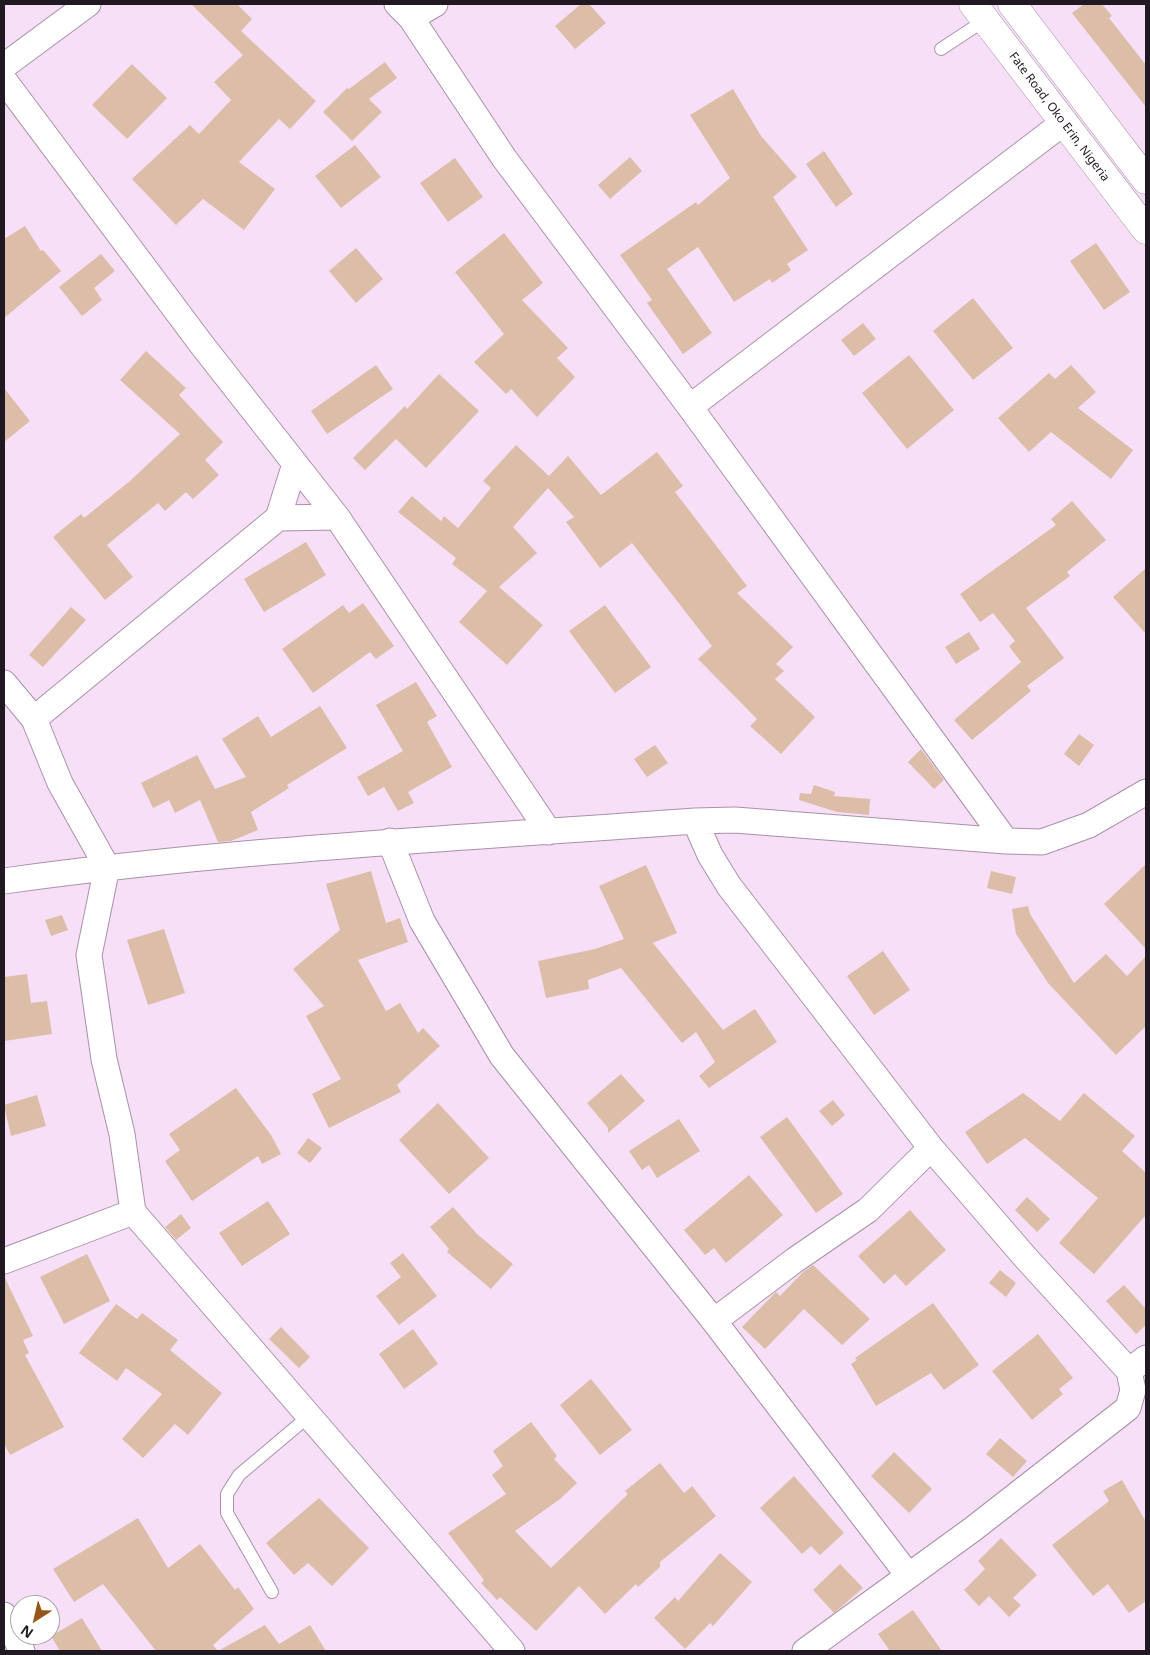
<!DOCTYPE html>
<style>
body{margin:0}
#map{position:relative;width:1150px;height:1655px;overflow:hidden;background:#f7dff7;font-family:"Noto Sans",sans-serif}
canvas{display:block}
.frame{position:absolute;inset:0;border:5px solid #211921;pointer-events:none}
.north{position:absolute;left:10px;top:1595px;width:50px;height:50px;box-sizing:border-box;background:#fff;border:1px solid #a6a3a6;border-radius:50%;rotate:215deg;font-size:14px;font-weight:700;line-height:20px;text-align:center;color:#211921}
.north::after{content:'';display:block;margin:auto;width:18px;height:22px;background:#94561b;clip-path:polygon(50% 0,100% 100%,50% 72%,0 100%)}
</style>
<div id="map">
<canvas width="1150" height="1655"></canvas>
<div class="frame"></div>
<div class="north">N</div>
</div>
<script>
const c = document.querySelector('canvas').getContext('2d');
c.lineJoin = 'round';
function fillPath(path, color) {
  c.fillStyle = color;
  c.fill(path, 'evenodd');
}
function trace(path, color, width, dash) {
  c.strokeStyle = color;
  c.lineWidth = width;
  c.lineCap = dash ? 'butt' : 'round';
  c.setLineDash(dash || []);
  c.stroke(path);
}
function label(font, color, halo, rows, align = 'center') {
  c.font = font + ' "Noto Sans",sans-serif';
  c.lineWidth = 4;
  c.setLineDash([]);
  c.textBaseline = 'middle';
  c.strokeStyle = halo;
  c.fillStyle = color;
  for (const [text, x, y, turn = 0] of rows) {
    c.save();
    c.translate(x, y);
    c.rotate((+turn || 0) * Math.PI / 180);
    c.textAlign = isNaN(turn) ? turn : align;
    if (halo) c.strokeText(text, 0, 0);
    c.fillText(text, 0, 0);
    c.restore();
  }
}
fillPath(new Path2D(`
 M 191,4 L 237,4 L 252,19 L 241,31 L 316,101 L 290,129 L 279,119 L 239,162 L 275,189 L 244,230 L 203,199 L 176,225 L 132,179 L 190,125 L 199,134 L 231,100 L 214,82 L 243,55 Z
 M 581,4 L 589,4 L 606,23 L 575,49 L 555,26 Z
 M 1084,4 L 1102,4 L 1112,16 L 1109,18 L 1146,65 L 1146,107 L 1072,13 Z
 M 385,62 L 397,78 L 369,99 L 382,112 L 352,141 L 323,112 L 347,88 L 349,89 Z
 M 132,64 L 167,98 L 127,139 L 92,105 Z
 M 733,89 L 761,136 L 797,177 L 773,197 L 808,250 L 787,264 L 791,270 L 772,283 L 770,279 L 734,302 L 698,247 L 667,269 L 712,333 L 683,354 L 647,303 L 652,300 L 620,255 L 696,202 L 698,205 L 730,178 L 690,115 Z
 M 355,145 L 381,177 L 341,208 L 315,176 Z
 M 824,151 L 853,194 L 836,207 L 806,164 Z
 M 630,157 L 642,171 L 610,199 L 598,185 Z
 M 455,158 L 483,197 L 448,222 L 420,183 Z
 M 25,226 L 41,251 L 43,250 L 61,271 L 4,318 L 4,239 Z
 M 504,233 L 543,283 L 522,300 L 568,348 L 557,358 L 575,377 L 537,417 L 511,389 L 506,394 L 474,362 L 504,334 L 455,272 Z
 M 1096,243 L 1130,292 L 1104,310 L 1070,261 Z
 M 356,248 L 383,279 L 356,303 L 329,271 Z
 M 101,254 L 115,271 L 94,288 L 102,300 L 82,316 L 59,287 Z
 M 973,298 L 1013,348 L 973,380 L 933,331 Z
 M 863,323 L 876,339 L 854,356 L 841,340 Z
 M 146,351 L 186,388 L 179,395 L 223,442 L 205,460 L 219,475 L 193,499 L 186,492 L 165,511 L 158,503 L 107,545 L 133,577 L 105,600 L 53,537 L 81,514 L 84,518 L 130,481 L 180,434 L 120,380 Z
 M 909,355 L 954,410 L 907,449 L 862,393 Z
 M 376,365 L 393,389 L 327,434 L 311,411 Z
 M 1071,365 L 1096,392 L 1078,408 L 1133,450 L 1111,479 L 1051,432 L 1029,452 L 998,418 L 1049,373 L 1055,379 Z
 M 439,374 L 479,411 L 426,468 L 396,439 L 365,470 L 353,458 L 405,406 L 407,409 Z
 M 4,388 L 30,421 L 4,442 Z
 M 516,445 L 549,476 L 568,456 L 601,495 L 657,452 L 683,486 L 675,492 L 747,586 L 737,593 L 793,647 L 776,664 L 784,671 L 775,679 L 815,717 L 781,754 L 750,726 L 757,719 L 698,659 L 712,646 L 632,543 L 600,568 L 566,522 L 574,517 L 548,488 L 513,527 L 537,553 L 499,587 L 543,625 L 507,665 L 459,622 L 487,591 L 452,564 L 456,558 L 398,512 L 412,496 L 441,521 L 444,516 L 458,528 L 491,488 L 483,481 Z
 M 1072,501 L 1106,540 L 1067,572 L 1070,576 L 1026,608 L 1064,658 L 1027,686 L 1031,691 L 972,740 L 954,720 L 1021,662 L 1009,646 L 1015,641 L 993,613 L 980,622 L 960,594 L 1056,525 L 1051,519 Z
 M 306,542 L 326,575 L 264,612 L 244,579 Z
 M 1146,568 L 1146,634 L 1113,597 Z
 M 363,603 L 394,646 L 376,659 L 370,652 L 313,693 L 282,649 L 343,605 L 349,613 Z
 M 605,605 L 651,667 L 615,693 L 569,631 Z
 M 71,607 L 86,620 L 43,667 L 29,655 Z
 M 969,632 L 980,649 L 956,664 L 945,647 Z
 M 416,682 L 437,716 L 427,722 L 452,767 L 408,792 L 414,803 L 398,811 L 384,787 L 368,796 L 357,777 L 403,751 L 376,705 Z
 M 320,706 L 347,748 L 287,785 L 289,788 L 251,812 L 258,830 L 231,841 L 218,842 L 200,800 L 175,813 L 169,800 L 153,808 L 141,783 L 197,755 L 215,789 L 246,777 L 222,739 L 258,716 L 271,737 Z
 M 1079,734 L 1094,745 L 1079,766 L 1064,754 Z
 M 655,745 L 668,763 L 647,777 L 634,759 Z
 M 921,749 L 944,780 L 934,789 L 908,762 Z
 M 814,785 L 835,792 L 834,796 L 870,799 L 869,815 L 837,812 L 799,800 L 800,793 L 811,794 Z
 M 1146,864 L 1146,949 L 1104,904 Z
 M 646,865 L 677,933 L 653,943 L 723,1030 L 755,1009 L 777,1042 L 709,1088 L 699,1076 L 715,1062 L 696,1032 L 682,1043 L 621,968 L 588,980 L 589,989 L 546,998 L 538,961 L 595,949 L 624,939 L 599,886 Z
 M 371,871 L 386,923 L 400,918 L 408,942 L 358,960 L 386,1011 L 400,1003 L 418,1033 L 423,1028 L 440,1046 L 397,1085 L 401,1092 L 329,1128 L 312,1094 L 341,1079 L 306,1016 L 324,1006 L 293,969 L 340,930 L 326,884 Z
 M 991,871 L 1016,877 L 1012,894 L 987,888 Z
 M 1028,906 L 1030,914 L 1074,983 L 1106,954 L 1127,976 L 1146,956 L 1146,1026 L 1116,1055 L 1048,983 L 1016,934 L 1012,909 Z
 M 62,915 L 68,930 L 51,936 L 45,920 Z
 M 164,929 L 185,993 L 148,1005 L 127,940 Z
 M 883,951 L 910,990 L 874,1015 L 847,976 Z
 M 27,974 L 31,1003 L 47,1001 L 52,1034 L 4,1041 L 4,977 Z
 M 621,1074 L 645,1101 L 608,1133 L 608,1128 L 587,1103 Z
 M 236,1088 L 271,1135 L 281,1154 L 262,1164 L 258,1156 L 192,1201 L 165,1161 L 180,1150 L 169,1134 Z
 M 1023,1093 L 1060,1121 L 1084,1093 L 1135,1136 L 1122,1151 L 1146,1173 L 1146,1215 L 1094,1274 L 1059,1243 L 1098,1198 L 1025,1138 L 987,1164 L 965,1132 Z
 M 37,1095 L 46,1126 L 11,1136 L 4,1105 Z
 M 833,1100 L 845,1115 L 832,1126 L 819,1111 Z
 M 438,1103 L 489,1158 L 449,1194 L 399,1140 Z
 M 787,1117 L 843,1194 L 816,1213 L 760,1137 Z
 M 679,1119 L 700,1151 L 657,1178 L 649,1165 L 642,1170 L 629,1151 Z
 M 308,1138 L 322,1148 L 310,1163 L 297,1153 Z
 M 749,1175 L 783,1215 L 726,1263 L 714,1248 L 705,1255 L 684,1230 Z
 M 1027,1197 L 1050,1219 L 1037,1232 L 1015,1210 Z
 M 268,1201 L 290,1234 L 242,1266 L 219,1233 Z
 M 453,1207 L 477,1234 L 513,1264 L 491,1289 L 447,1252 L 449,1249 L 430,1227 Z
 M 910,1210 L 946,1250 L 906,1286 L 895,1274 L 884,1284 L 858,1256 Z
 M 181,1214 L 191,1228 L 176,1240 L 165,1227 Z
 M 403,1253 L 437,1296 L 399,1325 L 376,1296 L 401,1277 L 390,1263 Z
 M 87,1254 L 110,1301 L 64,1324 L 40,1277 Z
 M 813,1265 L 870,1319 L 842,1345 L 804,1309 L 765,1349 L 742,1327 L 773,1295 L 776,1292 L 780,1296 L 803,1272 Z
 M 1000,1270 L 1016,1283 L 1006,1297 L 989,1283 Z
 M 4,1276 L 33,1336 L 23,1340 L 29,1353 L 25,1355 L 64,1427 L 10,1455 L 4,1444 Z
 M 1124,1285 L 1146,1309 L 1146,1325 L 1136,1334 L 1106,1301 Z
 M 933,1303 L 979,1365 L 944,1390 L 931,1373 L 876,1406 L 851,1364 L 857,1360 L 855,1358 Z
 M 116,1304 L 137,1319 L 142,1313 L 178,1340 L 170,1350 L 222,1393 L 188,1435 L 175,1424 L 143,1458 L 122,1439 L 162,1394 L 126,1368 L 117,1381 L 79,1353 Z
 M 281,1327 L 310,1357 L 299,1368 L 269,1339 Z
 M 413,1329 L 438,1364 L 404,1389 L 379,1354 Z
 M 1038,1334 L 1073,1378 L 1059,1389 L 1063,1394 L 1032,1420 L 992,1371 Z
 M 591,1379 L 632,1430 L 600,1455 L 560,1405 Z
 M 531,1422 L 557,1456 L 554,1459 L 577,1483 L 560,1499 L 515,1531 L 551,1568 L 628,1494 L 625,1491 L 660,1463 L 684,1493 L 692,1486 L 716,1516 L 660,1562 L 660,1567 L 638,1587 L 636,1584 L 605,1614 L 579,1586 L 536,1631 L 500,1597 L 497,1600 L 481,1583 L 484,1580 L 448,1533 L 506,1494 L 492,1475 L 503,1466 L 493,1451 Z
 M 1000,1438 L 1027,1461 L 1013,1477 L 986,1454 Z
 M 894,1452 L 932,1489 L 909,1513 L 871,1476 Z
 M 794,1476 L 844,1533 L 820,1555 L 811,1546 L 802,1554 L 760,1508 Z
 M 1122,1480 L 1146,1522 L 1146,1601 L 1129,1613 L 1108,1584 L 1093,1596 L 1052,1545 L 1109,1501 L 1103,1491 Z
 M 319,1498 L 369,1548 L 332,1586 L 308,1563 L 294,1575 L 266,1543 Z
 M 138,1518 L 168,1568 L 200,1544 L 235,1590 L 238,1587 L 254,1609 L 213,1645 L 218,1651 L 156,1651 L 103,1584 L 74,1602 L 53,1569 Z
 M 1001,1538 L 1037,1575 L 1013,1598 L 1021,1605 L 1009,1617 L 989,1596 L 979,1606 L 964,1590 L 985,1569 L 978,1561 Z
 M 720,1553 L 752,1582 L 713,1626 L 710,1623 L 685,1649 L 654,1618 L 675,1597 L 678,1601 Z
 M 840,1564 L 863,1588 L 834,1613 L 813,1590 Z
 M 913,1610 L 942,1651 L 890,1651 L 878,1634 Z
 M 82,1618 L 102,1651 L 60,1651 L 51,1636 Z
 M 265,1625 L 279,1644 L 310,1625 L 326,1651 L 218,1651 Z`), '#dcbea8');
const service = new Path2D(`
 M 941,49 L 985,20
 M 272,1592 L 227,1513 L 227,1494 L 239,1475 L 309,1416`);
const minor = new Path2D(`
 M 397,4 L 411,18 L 435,4
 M 411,18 L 504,158 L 690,407 L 1006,841
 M 4,66 L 88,4
 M 4,80 L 202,345 L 337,517 L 549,832
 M 690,407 L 1063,123
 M 278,518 L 337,517
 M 4,683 L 34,719 L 60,783 L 107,867 L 89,955 L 104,1059 L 122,1134 L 133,1212 L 512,1651
 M 34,719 L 278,518 L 295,464
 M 695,821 L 710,855 L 729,886 L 931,1148 L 1025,1257 L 1129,1371 L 1133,1390 L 1128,1408 L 973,1529 L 805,1651
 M 390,841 L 422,921 L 502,1056 L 714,1321 L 908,1575
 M 4,881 C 233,849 464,838 695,821 L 735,820 L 1006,841 L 1042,842 L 1089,825 L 1146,792
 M 4,1261 L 133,1212
 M 714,1321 L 795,1260 L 868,1210 L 931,1148
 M 1129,1371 L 1146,1358
 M 4,1615 L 22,1651`);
const tertiary = new Path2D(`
 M 973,4 L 1146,230
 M 1012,4 L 1146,180`);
trace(service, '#a892a8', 14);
trace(minor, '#a892a8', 27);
trace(tertiary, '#a892a8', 29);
trace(service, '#fff', 12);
trace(minor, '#fff', 25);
trace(tertiary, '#fff', 28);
label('12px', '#211921', '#fff', [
 ["Fate Road, Oko Erin, Nigeria",1059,117,53]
]);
</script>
